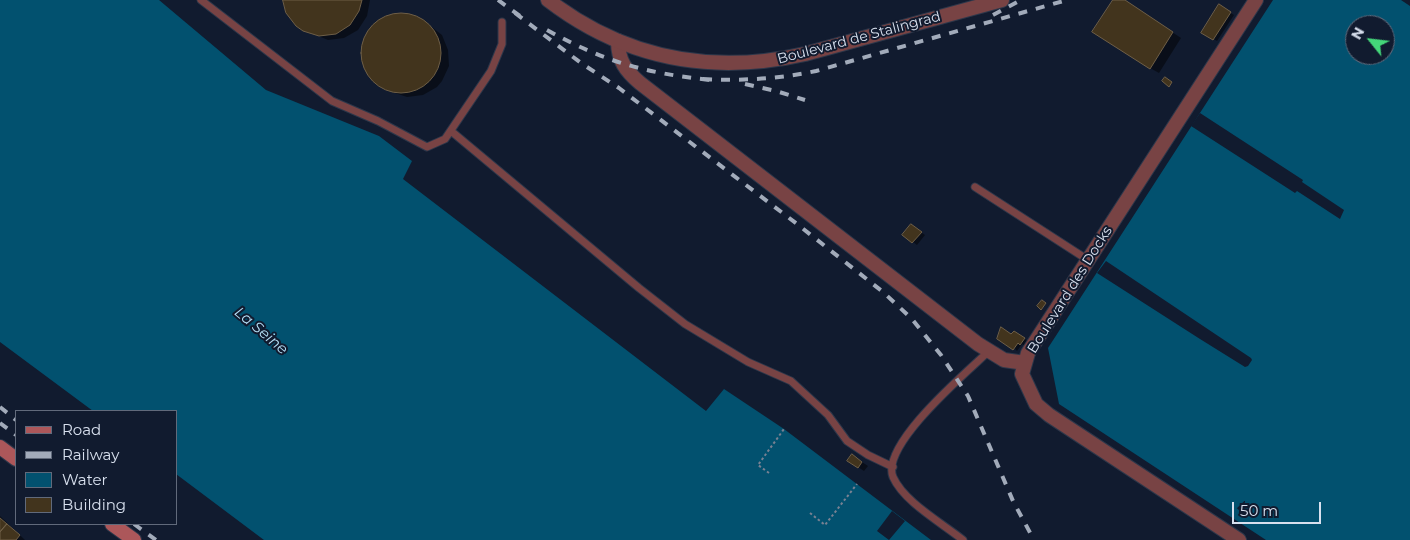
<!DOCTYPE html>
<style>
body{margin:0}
#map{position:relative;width:1410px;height:540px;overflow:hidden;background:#111b2f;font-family:Montserrat,sans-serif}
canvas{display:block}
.legend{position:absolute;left:15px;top:410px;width:162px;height:115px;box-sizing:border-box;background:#111b2f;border:1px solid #616a7b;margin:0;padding:6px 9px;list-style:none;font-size:15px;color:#d8e0ee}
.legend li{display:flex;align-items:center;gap:10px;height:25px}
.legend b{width:25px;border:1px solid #616a7b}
.north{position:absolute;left:1345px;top:15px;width:50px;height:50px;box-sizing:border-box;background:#111b2f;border:1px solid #616a7b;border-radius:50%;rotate:299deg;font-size:14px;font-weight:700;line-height:20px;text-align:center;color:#d8e0ee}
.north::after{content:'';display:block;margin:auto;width:18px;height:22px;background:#44d77a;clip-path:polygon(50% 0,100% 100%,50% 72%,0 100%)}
.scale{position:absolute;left:1232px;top:502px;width:89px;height:22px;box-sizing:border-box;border:2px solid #d8e0ee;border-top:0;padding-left:6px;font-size:15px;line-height:18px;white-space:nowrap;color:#d8e0ee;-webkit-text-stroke:4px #111b2f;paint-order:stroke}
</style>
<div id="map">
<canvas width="1410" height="540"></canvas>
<ul class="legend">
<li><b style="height:6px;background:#ac575a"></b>Road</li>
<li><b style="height:6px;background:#a2abba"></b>Railway</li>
<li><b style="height:14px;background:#02516f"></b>Water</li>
<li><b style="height:14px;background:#42341d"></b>Building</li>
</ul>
<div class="north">N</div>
<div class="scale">50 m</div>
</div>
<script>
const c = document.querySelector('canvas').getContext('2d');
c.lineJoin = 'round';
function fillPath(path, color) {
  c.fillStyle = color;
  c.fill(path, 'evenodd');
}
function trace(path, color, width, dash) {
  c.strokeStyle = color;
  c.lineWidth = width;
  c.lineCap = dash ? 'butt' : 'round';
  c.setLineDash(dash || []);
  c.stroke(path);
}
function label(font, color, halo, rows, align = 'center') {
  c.font = font + ' Montserrat,sans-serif';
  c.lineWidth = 4;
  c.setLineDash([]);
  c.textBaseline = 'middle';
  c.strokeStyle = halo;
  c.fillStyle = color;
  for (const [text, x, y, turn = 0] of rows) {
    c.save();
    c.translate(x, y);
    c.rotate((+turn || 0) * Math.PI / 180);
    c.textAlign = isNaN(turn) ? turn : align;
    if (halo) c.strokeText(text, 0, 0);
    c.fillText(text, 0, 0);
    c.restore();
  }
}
fillPath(new Path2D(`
 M 0,0 L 159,0 L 266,90 L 379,136 L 412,161 L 403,179 L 706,411 L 724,389 L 784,429 L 931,540 L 264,540 L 176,474 L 176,411 L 93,411 L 0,342 Z
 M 1273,0 L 1401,0 L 1410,6 L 1410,540 L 1266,540 L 1059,404 L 1048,348 ZM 1355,25 L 1385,25 L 1385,55 L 1355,55 Z`), '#02516f');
fillPath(new Path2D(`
 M 1200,113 L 1303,180 L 1302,182 L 1344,210 L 1340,219 L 1297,191 L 1295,193 L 1191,126 Z
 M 1106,261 L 1251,358 L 1252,360 L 1248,366 L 1245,367 L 1200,339 L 1097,273 Z
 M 892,511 L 905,521 L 889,540 L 877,531 Z`), '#111b2f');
fillPath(new Path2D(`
 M 285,0 L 370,0 L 367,16 L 358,30 L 344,38 L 328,40 L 304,30 Z
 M 1114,0 L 1124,0 L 1181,38 L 1159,73 L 1150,68 Z
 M 1219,6 L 1234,15 L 1217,41 L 1202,32 Z
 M 405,15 L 429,25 L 442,35 L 448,50 L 449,66 L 442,81 L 437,87 L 423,95 L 407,97 L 392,92 L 371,76 L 364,62 L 363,48 L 366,38 L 375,25 L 389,16 Z
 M 915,228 L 925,235 L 917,245 L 904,235 Z
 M 1001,329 L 1011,336 L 1014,332 L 1028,341 L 1025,346 L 1022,344 L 1017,351 L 999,332 Z
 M 853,456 L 868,466 L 864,471 L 858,467 Z
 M 0,516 L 25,540 L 0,540 Z`), '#0007');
const building = new Path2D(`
 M 283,0 L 362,0 L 359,11 L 350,25 L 336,34 L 319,36 L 303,31 L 296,26 L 286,13 Z
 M 1113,0 L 1125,0 L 1173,32 L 1150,69 L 1092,32 Z
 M 1219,4 L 1231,12 L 1213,40 L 1201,33 Z
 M361 53a40 40 0 1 1 80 0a40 40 0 1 1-80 0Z
 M 1165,77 L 1172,82 L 1169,87 L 1162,81 Z
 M 911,224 L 922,232 L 912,243 L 902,235 Z
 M 1042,300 L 1046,303 L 1041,310 L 1037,306 Z
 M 1001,327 L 1011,334 L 1014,331 L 1025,338 L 1020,345 L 1018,343 L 1013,350 L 997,339 Z
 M 852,454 L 862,462 L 858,468 L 847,461 Z
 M 0,518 L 7,524 L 0,532 Z
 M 7,524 L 20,535 L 16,540 L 0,540 L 0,532 Z`);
fillPath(building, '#42341d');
trace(building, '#6f5f47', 1);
const service = new Path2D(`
 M 201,0 L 332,101 L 378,121 L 427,147 L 445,139 L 491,71 L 502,44 L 502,22
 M 451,131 L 639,288 L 685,324 L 748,362 L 791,381 L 828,415 L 847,441 L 868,455 L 893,467
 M 975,187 L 1088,260
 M 963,540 C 942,523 904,502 893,477 C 880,445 967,372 989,351`);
const minor = new Path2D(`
 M 618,41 C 618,61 626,71 640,83 L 978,344 L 1004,360 L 1025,363
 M 1239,540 L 1049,415 L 1036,404 L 1022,374 L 1028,353 L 1256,0`);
const tertiary = new Path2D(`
 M 548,0 C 625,59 712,75 805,54 L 1002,0`);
const secondary = new Path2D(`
 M 0,447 L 16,459
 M 112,524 L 134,540`);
trace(service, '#2d374a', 9);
trace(minor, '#2d374a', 16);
trace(tertiary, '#2d374a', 16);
trace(secondary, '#2d374a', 16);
trace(new Path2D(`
 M 769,473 L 758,465 L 784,429
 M 810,513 L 825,525 L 857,484`), '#788192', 2, [2.5, 2.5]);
trace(service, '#784344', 7);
trace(minor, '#784344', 14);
trace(tertiary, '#784344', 14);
trace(secondary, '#ac575a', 14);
trace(new Path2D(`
 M 498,0 L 520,16
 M 515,13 L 581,63 L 619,88 L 797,224 L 883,292 L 912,319 L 941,355 L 968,396 L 1013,501 L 1034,540
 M 993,15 L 1021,0
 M 547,30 C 605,62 645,73 710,80
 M 703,79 C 741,81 778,79 816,71 L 1067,0
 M 745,84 L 776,91 L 805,100
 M 0,407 L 16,420
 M 0,423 L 16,435
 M 134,524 L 156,540`), '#a2abba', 4, [9, 9]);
label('14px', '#d8e0ee', '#111b2f', [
 ["Boulevard de Stalingrad",859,38,-15],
 ["Boulevard des Docks",1070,290,-58]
]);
label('italic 15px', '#b5dff6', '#111b2f', [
 ["La Seine",261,331,40]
]);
</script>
